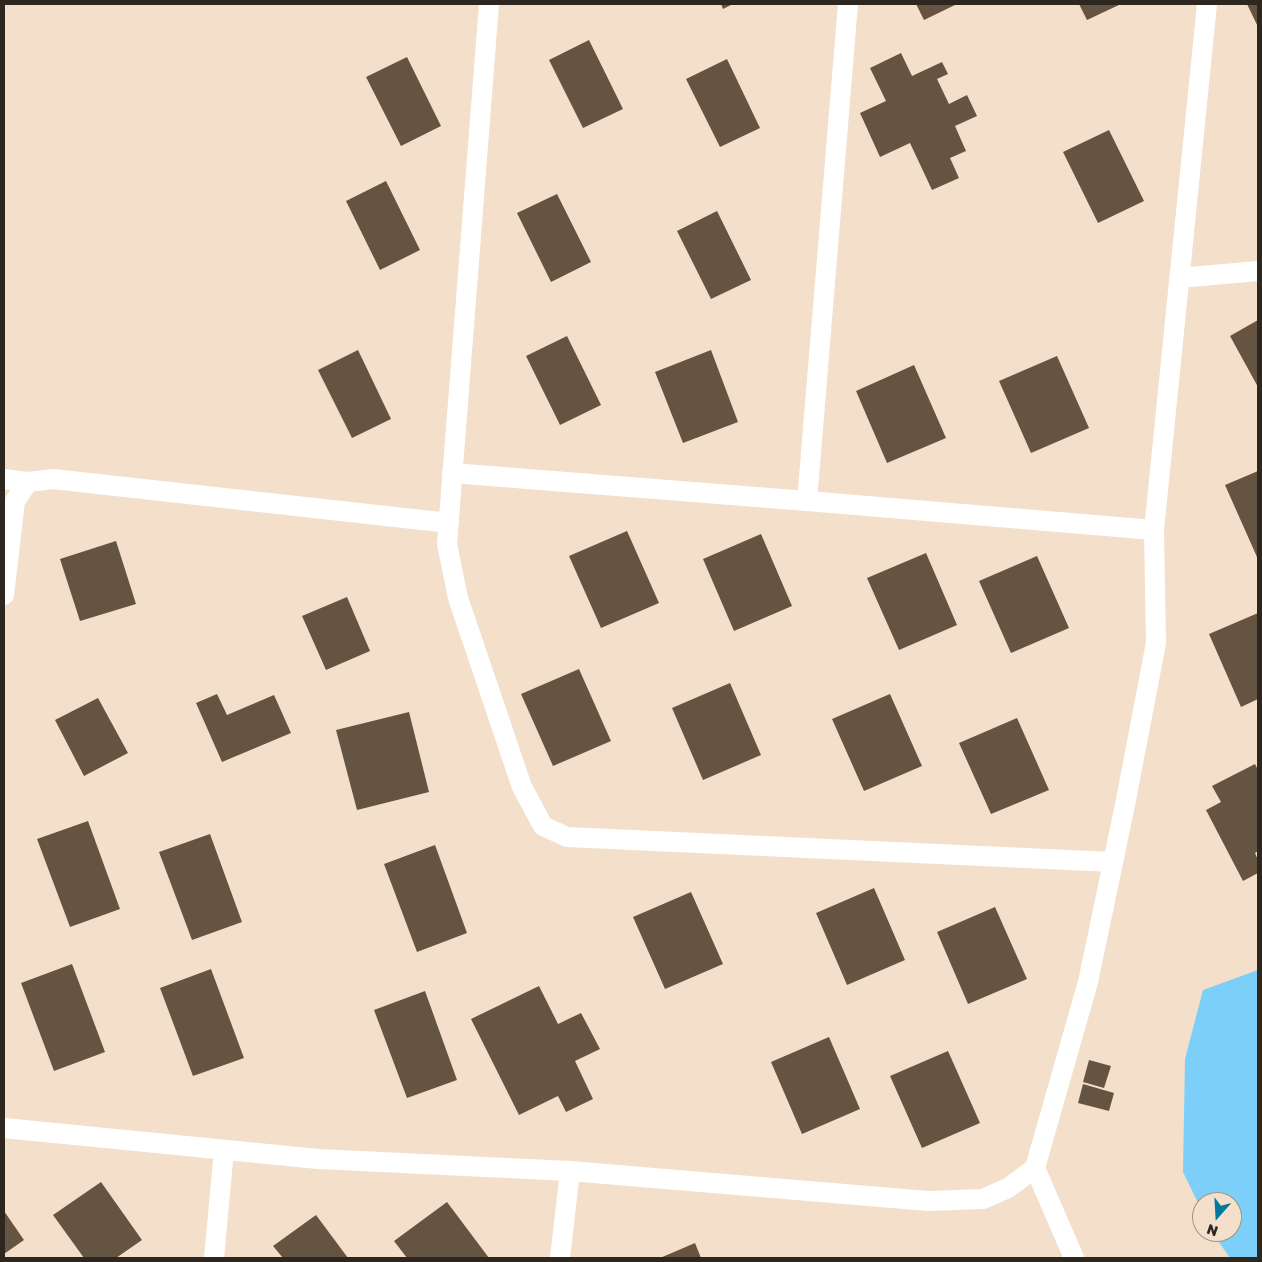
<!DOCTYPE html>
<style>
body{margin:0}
#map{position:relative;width:1262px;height:1262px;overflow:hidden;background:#f4dfcb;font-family:"Golos Text",sans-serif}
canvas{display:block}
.frame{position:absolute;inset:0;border:5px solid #2e271f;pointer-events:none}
.north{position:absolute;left:1192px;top:1192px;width:50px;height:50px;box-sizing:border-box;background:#f4dfcb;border:1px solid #a59586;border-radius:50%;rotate:199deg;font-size:14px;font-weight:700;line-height:20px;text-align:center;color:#2e271f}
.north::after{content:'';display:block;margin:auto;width:18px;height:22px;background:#0377a0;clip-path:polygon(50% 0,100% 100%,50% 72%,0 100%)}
</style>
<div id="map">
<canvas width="1262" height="1262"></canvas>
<div class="frame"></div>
<div class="north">N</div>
</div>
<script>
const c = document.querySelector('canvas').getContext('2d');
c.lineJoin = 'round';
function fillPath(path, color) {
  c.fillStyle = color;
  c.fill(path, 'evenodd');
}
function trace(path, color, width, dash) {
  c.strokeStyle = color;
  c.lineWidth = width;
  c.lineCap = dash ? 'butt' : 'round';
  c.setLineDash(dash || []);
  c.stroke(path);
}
fillPath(new Path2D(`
 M 1258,970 L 1258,1258 L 1230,1258 L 1212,1232 L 1232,1232 L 1232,1202 L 1202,1202 L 1202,1211 L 1183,1172 L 1185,1059 L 1203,990 Z`), '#7bcff9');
fillPath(new Path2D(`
 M 721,4 L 733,4 L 723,9 Z
 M 916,4 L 957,4 L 924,20 Z
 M 1079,4 L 1121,4 L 1087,20 Z
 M 1247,4 L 1258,4 L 1258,27 Z
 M 589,40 L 623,109 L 583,128 L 549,60 Z
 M 901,53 L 912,76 L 942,62 L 948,74 L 937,79 L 949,104 L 967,95 L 977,116 L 955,126 L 966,151 L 950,158 L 959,178 L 932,190 L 910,143 L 880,157 L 860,113 L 886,101 L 870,68 Z
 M 407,57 L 441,126 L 401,146 L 366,77 Z
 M 727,59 L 760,128 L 720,147 L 686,79 Z
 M 1109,130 L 1144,201 L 1098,223 L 1063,152 Z
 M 386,181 L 420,250 L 380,270 L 346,201 Z
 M 557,194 L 591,262 L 551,282 L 517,213 Z
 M 717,211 L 751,280 L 711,299 L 677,231 Z
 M 1258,320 L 1258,387 L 1230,336 Z
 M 567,336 L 601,405 L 560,425 L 526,356 Z
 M 358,350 L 391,419 L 352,438 L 318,370 Z
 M 711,350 L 738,422 L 683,443 L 655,372 Z
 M 1057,356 L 1089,428 L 1031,453 L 999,381 Z
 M 914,365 L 946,438 L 887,463 L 856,391 Z
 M 1258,471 L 1258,556 L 1257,557 L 1225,485 Z
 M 627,531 L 659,603 L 601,628 L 569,556 Z
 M 761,534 L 792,606 L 734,631 L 703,559 Z
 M 116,541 L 136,604 L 80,621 L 60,559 Z
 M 926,553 L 957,625 L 899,650 L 867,578 Z
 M 1037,556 L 1069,628 L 1011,653 L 979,581 Z
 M 347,597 L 370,651 L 326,670 L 302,616 Z
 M 1258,613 L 1258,699 L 1241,707 L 1209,634 Z
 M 579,669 L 611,741 L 553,766 L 521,694 Z
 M 730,683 L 761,755 L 703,780 L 672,708 Z
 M 217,694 L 227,715 L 274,695 L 291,733 L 222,762 L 196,703 Z
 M 890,694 L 922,766 L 864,791 L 832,719 Z
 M 98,698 L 128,753 L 84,776 L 55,720 Z
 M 409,712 L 429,792 L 357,810 L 336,730 Z
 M 1017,718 L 1049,790 L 991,814 L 959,743 Z
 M 1255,764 L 1258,770 L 1258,851 L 1255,853 L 1258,860 L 1258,873 L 1243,881 L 1206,810 L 1221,802 L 1212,786 Z
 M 88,821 L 120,909 L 70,927 L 37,839 Z
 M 210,834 L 242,922 L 192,940 L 159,852 Z
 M 435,845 L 467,933 L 417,952 L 384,864 Z
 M 874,888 L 905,960 L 847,985 L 816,913 Z
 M 691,892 L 723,964 L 665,989 L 633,917 Z
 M 995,907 L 1027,979 L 968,1004 L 937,932 Z
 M 72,964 L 105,1052 L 54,1071 L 21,983 Z
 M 211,969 L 244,1058 L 193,1076 L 160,988 Z
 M 539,986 L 558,1024 L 581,1013 L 600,1049 L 575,1061 L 593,1099 L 566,1112 L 558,1096 L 519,1115 L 471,1019 Z
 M 425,991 L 457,1080 L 407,1098 L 374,1010 Z
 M 829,1037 L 860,1109 L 802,1134 L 771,1062 Z
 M 948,1051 L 980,1123 L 922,1148 L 890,1076 Z
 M 1089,1060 L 1111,1066 L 1104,1088 L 1083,1082 Z
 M 1083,1084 L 1114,1093 L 1109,1111 L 1078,1103 Z
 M 101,1182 L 142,1240 L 116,1258 L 84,1258 L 53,1215 Z
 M 447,1202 L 489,1258 L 407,1258 L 394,1241 Z
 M 4,1211 L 24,1240 L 4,1254 Z
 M 316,1215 L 348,1258 L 283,1258 L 273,1246 Z
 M 695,1243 L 701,1258 L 660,1258 Z`), '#655442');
trace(new Path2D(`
 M 489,4 L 447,544 L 458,598 L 522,787 L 543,826 L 567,837 L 1113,862
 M 1179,278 L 1258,271
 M 452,473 L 807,501 L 1154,530
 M 4,479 L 28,482 L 53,479 L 449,523
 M 807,501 L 848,4
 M 4,595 L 15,501 L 28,482
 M 4,1128 L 318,1159 L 570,1171 L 928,1201 L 983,1199 L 1008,1188 L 1035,1168 L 1088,982 L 1125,805 L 1156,643 L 1154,530 L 1207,4
 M 1035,1168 L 1074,1258
 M 214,1258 L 224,1150
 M 560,1258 L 570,1171`), '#fff', 20);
</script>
